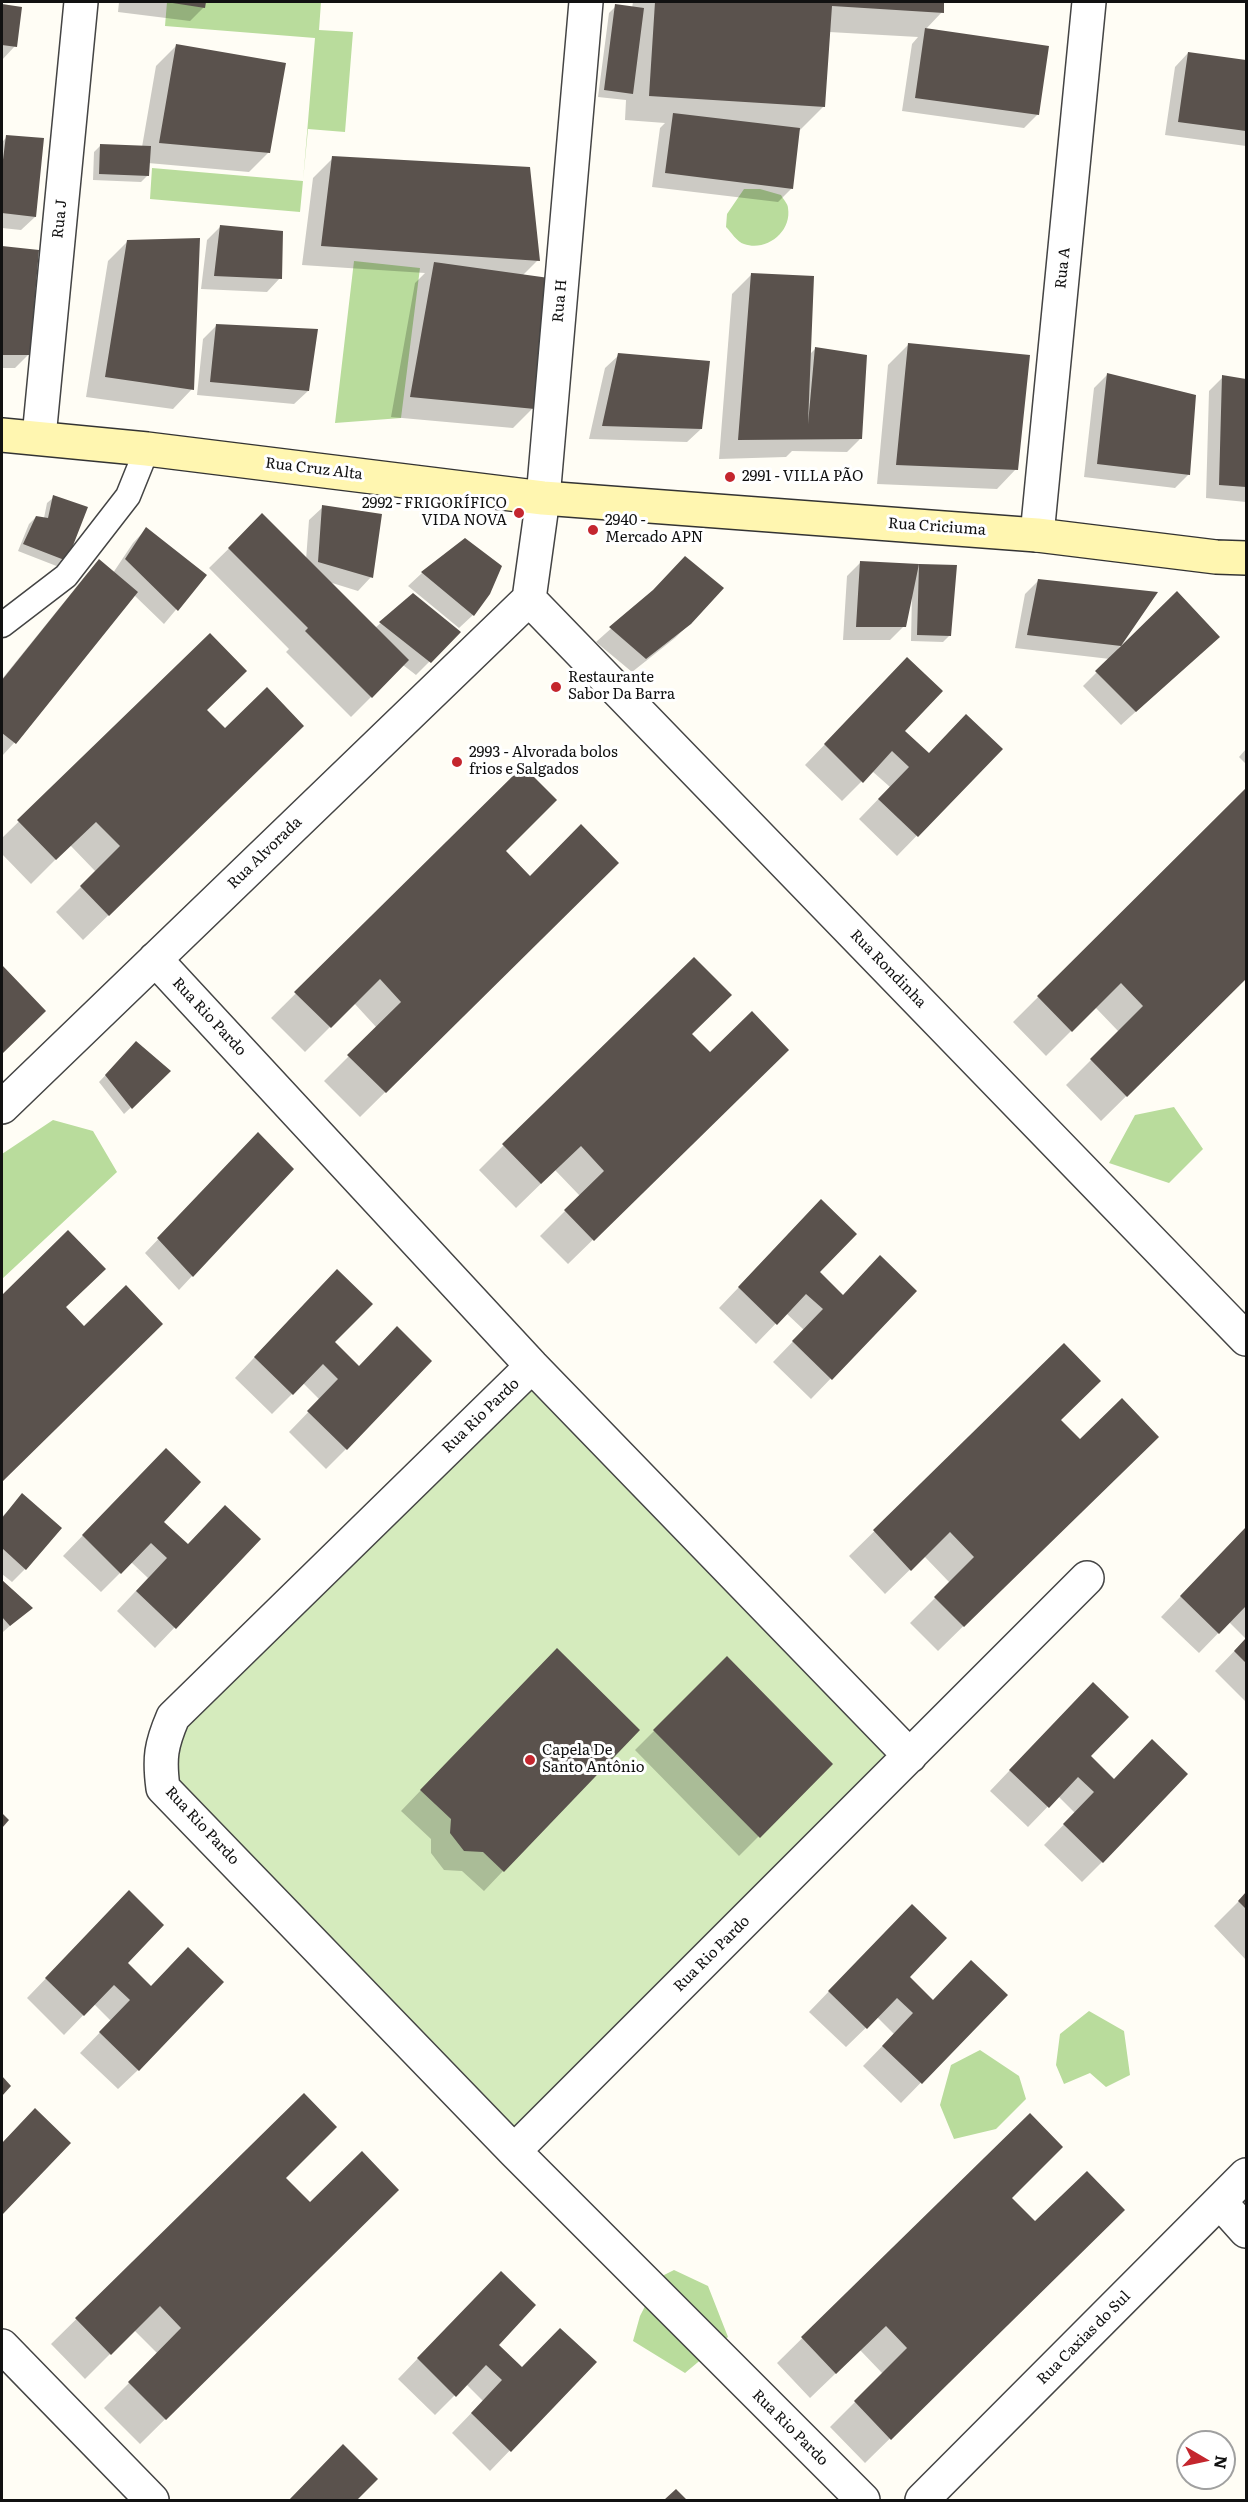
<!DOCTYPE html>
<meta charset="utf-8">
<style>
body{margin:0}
#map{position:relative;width:1248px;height:2502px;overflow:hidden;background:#fffdf5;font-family:Literata,serif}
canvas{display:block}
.frame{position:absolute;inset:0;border:3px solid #111;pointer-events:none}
.north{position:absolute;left:1176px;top:2430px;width:60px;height:60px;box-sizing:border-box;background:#fff;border:2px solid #a0a0a0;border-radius:50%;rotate:99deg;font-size:16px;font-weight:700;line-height:24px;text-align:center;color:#111}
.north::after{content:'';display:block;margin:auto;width:21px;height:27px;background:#c4262e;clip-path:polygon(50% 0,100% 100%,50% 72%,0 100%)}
</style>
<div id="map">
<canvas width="1248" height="2502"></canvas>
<div class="frame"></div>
<div class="north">N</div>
</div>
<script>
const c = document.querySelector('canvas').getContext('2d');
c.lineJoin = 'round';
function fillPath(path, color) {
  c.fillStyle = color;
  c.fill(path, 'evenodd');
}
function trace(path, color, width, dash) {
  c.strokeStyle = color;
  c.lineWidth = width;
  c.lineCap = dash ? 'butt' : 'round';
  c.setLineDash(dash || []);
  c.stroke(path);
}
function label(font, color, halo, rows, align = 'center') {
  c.font = font + ' Literata,serif';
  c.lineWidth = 6;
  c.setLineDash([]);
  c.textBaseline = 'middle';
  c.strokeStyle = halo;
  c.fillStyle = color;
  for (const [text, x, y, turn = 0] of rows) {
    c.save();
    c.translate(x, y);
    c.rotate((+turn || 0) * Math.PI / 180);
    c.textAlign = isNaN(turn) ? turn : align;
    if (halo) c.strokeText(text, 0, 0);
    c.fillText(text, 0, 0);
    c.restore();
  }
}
fillPath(new Path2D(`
 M 532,1366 L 910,1756 L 514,2151 L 163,1788 L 163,1742 Z`), '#d5ebbd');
fillPath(new Path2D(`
 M 167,2 L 321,2 L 319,30 L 353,32 L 345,132 L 308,129 L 300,212 L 150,199 L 152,168 L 303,181 L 315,38 L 165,26 Z
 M 744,189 L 760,189 L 781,195 C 783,199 788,204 788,208 C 792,232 766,252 744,244 C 737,242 731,232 726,227 L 727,214 Z
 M 354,261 L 420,268 L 401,418 L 335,423 Z
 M 1174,1107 L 1203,1149 L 1169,1183 L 1109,1163 L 1135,1115 Z
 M 53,1120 L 93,1131 L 117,1172 L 2,1279 L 2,1154 Z
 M 1089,2011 L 1124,2031 L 1130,2075 L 1106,2087 L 1090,2073 L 1064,2084 L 1056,2065 L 1060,2034 Z
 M 980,2050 L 1019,2076 L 1026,2099 L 996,2129 L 954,2139 L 940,2105 L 951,2065 Z
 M 674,2270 L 708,2286 L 728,2337 L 685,2373 L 633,2341 L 640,2316 L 660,2277 Z`), '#b9dc9c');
fillPath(new Path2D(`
 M 119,2 L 204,2 L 204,7 L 190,21 L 118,12 Z
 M 633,2 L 943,2 L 942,12 L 925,30 L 1047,47 L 1038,114 L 1024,128 L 902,111 L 912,44 L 918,37 L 829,32 L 824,106 L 798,132 L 792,188 L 778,202 L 652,187 L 660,128 L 665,123 L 625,120 L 626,100 L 598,97 L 609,13 L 616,6 L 632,8 Z
 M 2,6 L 20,8 L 15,46 L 2,60 Z
 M 176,46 L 269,152 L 249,172 L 148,163 L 148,175 L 141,182 L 93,180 L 94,152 L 101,145 L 142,147 L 156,66 Z
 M 1188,53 L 1246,61 L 1246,146 L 1165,135 L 1175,67 Z
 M 7,137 L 35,217 L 21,230 L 2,228 L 2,142 Z
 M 333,158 L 538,260 L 522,276 L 533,408 L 513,428 L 391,417 L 415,283 L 425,273 L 302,265 L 313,178 Z
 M 221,226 L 280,278 L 267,292 L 201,289 L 207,240 Z
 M 128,241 L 192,389 L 173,409 L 86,397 L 108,261 Z
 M 2,248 L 37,251 L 29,354 L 15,368 L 2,368 Z
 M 752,274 L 809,355 L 815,349 L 860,439 L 847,452 L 792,451 L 786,457 L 719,459 L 732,294 Z
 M 216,326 L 308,391 L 294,404 L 197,395 L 203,339 Z
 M 908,345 L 1016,469 L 997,489 L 877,484 L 888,365 Z
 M 619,355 L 701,429 L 687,442 L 589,439 L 605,368 Z
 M 1107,375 L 1189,474 L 1175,488 L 1084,477 L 1094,388 Z
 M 1223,377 L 1246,380 L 1246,502 L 1206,498 L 1209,391 Z
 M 54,497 L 66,560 L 59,567 L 18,551 L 29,524 L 36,517 L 44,518 L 47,503 Z
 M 323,507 L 371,577 L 358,591 L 329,582 L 375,628 L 413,595 L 459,632 L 416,675 L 403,665 L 351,717 L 286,652 L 289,649 L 209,568 L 262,516 L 306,560 L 309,520 Z
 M 146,529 L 205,575 L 164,624 L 134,595 L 14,743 L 2,756 L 2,679 L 86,575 L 99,561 L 113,573 L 133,543 Z
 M 465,539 L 473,615 L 459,628 L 408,586 L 422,573 Z
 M 861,562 L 956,566 L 950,635 L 943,642 L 911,641 L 912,595 L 904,626 L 890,640 L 843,640 L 847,576 Z
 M 1038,581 L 1155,593 L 1118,649 L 1204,650 L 1121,725 L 1083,686 L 1110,659 L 1015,648 L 1025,594 Z
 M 652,592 L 690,623 L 675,638 L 632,672 L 596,642 Z
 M 210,635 L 205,710 L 225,730 L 277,751 L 83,940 L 56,912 L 96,872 L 70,845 L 31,884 L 2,854 L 2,838 Z
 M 888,679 L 903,731 L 928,755 L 1001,749 L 897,856 L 859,819 L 890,787 L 872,771 L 842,801 L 805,765 Z
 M 1246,749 L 1246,764 L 1239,757 Z
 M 523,768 L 504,851 L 530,878 L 617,863 L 360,1117 L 324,1081 L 377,1028 L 354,1003 L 305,1052 L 271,1018 Z
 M 1246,790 L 1246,978 L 1101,1121 L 1066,1085 L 1119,1032 L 1095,1007 L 1046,1056 L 1013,1022 Z
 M 2,967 L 44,1010 L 2,1053 Z
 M 690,1034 L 710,1054 L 762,1075 L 568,1264 L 540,1236 L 580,1196 L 555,1170 L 516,1208 L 479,1170 L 504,1145 Z
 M 136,1043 L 169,1071 L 124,1114 L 99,1082 Z
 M 245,1148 L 292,1169 L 179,1290 L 145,1253 Z
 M 802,1221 L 817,1272 L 842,1297 L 915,1291 L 811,1399 L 773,1362 L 804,1330 L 786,1313 L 756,1344 L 719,1308 Z
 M 68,1232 L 65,1307 L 84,1328 L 136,1349 L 2,1481 L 2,1297 Z
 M 317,1291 L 333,1342 L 358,1367 L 346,1449 L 326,1469 L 289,1432 L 320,1400 L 303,1383 L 272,1414 L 235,1378 Z
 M 1064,1346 L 1059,1421 L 1080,1441 L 1132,1461 L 938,1651 L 910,1623 L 950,1583 L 924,1556 L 885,1594 L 849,1556 Z
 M 146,1470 L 161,1522 L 187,1546 L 259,1539 L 155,1648 L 117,1611 L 148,1578 L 131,1562 L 101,1592 L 63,1556 Z
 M 22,1496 L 25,1569 L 12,1582 L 2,1574 L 2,1517 Z
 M 1246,1528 L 1246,1702 L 1215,1671 L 1246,1639 L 1229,1622 L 1199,1653 L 1161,1617 Z
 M 2,1582 L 30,1608 L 3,1632 L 2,1630 Z
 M 727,1658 L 831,1764 L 739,1856 L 635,1750 Z
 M 537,1669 L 503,1871 L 484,1891 L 462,1871 L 444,1870 L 431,1853 L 431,1839 L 401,1811 Z
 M 1073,1704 L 1089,1756 L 1113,1780 L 1102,1862 L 1082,1882 L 1044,1845 L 1075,1813 L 1058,1796 L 1028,1827 L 990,1791 Z
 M 1246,1894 L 1246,1960 L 1214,1926 Z
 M 110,1912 L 125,1963 L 150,1988 L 138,2070 L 118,2089 L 80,2053 L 111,2021 L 94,2004 L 64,2035 L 27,1998 Z
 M 892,1926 L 908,1977 L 933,2001 L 1006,1995 L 901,2103 L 863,2066 L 894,2034 L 877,2017 L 846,2047 L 809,2012 Z
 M 304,2095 L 284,2178 L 310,2204 L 397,2190 L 140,2444 L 104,2408 L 158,2354 L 134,2330 L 85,2379 L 51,2344 Z
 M 35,2110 L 69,2143 L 2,2213 L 2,2144 Z
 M 1029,2115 L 1010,2198 L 1035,2224 L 1123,2210 L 865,2463 L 830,2427 L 883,2374 L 860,2350 L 810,2398 L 777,2363 Z
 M 482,2292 L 497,2345 L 522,2368 L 595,2362 L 490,2471 L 452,2433 L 483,2401 L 466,2384 L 435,2415 L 398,2379 Z
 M 323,2466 L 376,2479 L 355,2500 L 290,2500 Z`), '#0003');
fillPath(new Path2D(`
 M 166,2 L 206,2 L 205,8 Z
 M 655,2 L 944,2 L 944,13 L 832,6 L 825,107 L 649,96 Z
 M 2,4 L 22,7 L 17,47 L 2,45 Z
 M 615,4 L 644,8 L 633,94 L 604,90 Z
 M 925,28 L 1049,46 L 1039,115 L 915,98 Z
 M 176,44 L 286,63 L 270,153 L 159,143 Z
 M 1188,52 L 1246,60 L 1246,131 L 1178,122 Z
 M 673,113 L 800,128 L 793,189 L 665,173 Z
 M 6,135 L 44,138 L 36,217 L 2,213 L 2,168 Z
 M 100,144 L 151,146 L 149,176 L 99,174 Z
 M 332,156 L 530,167 L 540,261 L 321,246 Z
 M 220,225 L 283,231 L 282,279 L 214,276 Z
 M 200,238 L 194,390 L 105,377 L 127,240 Z
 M 2,246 L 39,250 L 30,355 L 2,355 Z
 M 434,262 L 549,278 L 535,409 L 410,397 Z
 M 751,273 L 814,276 L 808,424 L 815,347 L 867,355 L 862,439 L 738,440 Z
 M 216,324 L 318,329 L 309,391 L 210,382 Z
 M 908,343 L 1030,355 L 1018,470 L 896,465 Z
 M 618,353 L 710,361 L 702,429 L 602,426 Z
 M 1107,373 L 1196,395 L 1190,475 L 1097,464 Z
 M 1222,375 L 1246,379 L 1246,487 L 1219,485 Z
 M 53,495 L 88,507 L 67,561 L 23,544 L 36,516 L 48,518 Z
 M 322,505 L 382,514 L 373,578 L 318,562 Z
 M 262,513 L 409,660 L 372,698 L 305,631 L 308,628 L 228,548 Z
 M 146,527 L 207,575 L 178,611 L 125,559 Z
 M 465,538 L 502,566 L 490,594 L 474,616 L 421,572 Z
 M 685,556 L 724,588 L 691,624 L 646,659 L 609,627 L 653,590 Z
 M 99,559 L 138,592 L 16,744 L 2,733 L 2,680 Z
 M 860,561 L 919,564 L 906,627 L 856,627 Z
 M 919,564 L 957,565 L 951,636 L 917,635 Z
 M 1038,579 L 1158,592 L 1121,646 L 1177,591 L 1220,637 L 1136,712 L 1095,671 L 1121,646 L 1027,635 Z
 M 413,593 L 461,632 L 431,663 L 379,622 Z
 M 210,633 L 247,671 L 207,710 L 225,728 L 267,687 L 304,726 L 109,916 L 80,886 L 120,846 L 96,822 L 56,860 L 17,820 Z
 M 907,657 L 943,691 L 905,731 L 929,753 L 966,714 L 1003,749 L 918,837 L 878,799 L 909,767 L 892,751 L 863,783 L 824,744 Z
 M 523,766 L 557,800 L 506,851 L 530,876 L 581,824 L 619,863 L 386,1093 L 347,1055 L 401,1002 L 380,979 L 331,1028 L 294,992 Z
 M 1246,788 L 1246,979 L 1127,1097 L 1090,1059 L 1143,1006 L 1121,983 L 1072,1032 L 1037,996 Z
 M 694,957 L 732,995 L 692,1034 L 710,1052 L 752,1011 L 789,1050 L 594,1241 L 564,1210 L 604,1171 L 581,1146 L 541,1184 L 502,1144 Z
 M 2,965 L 46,1011 L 2,1054 Z
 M 136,1041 L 171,1071 L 132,1109 L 105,1075 Z
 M 258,1132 L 294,1169 L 193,1277 L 157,1238 Z
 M 821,1199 L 857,1234 L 820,1272 L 843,1295 L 880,1255 L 917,1291 L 832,1380 L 792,1341 L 823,1309 L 806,1294 L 777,1325 L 738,1287 Z
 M 68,1230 L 106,1269 L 66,1307 L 84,1326 L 126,1285 L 163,1324 L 2,1482 L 2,1295 Z
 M 337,1269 L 373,1304 L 335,1342 L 359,1366 L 397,1326 L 432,1361 L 347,1450 L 307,1411 L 338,1379 L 323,1364 L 293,1395 L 254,1357 Z
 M 1064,1343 L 1101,1381 L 1061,1420 L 1080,1439 L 1122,1398 L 1159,1437 L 964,1627 L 934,1597 L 974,1557 L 950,1532 L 911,1571 L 873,1530 Z
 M 166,1448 L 201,1482 L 164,1522 L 188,1544 L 225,1505 L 261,1539 L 176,1629 L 136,1591 L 167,1558 L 151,1543 L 121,1574 L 82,1535 Z
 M 22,1493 L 62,1528 L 26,1570 L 2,1548 L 2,1518 Z
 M 1246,1527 L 1246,1606 L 1219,1634 L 1180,1596 Z
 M 2,1580 L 33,1608 L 10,1626 L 2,1617 Z
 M 1246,1638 L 1246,1663 L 1234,1651 Z
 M 557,1648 L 640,1730 L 504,1872 L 483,1852 L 464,1851 L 450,1833 L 451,1819 L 420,1790 Z
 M 727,1656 L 833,1764 L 760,1838 L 653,1730 Z
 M 1093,1682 L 1129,1717 L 1091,1756 L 1114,1779 L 1152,1739 L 1188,1774 L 1103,1863 L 1063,1824 L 1094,1792 L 1078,1777 L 1049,1808 L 1009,1770 Z
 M 2,1813 L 9,1820 L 2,1828 Z
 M 129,1890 L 164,1925 L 128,1963 L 151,1986 L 188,1947 L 224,1982 L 139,2071 L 99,2032 L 130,2000 L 114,1985 L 84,2016 L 45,1978 Z
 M 1246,1892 L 1246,1909 L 1238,1901 Z
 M 912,1904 L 947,1938 L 910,1977 L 933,2000 L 971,1960 L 1008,1995 L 922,2084 L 882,2046 L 913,2013 L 897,1998 L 867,2029 L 828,1991 Z
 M 2,2076 L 11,2086 L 2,2096 Z
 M 304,2093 L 337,2127 L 286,2178 L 310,2202 L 362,2151 L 399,2190 L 166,2420 L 128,2382 L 181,2328 L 160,2306 L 111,2355 L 75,2318 Z
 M 35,2108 L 71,2143 L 2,2215 L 2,2143 Z
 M 1030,2113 L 1063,2147 L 1012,2198 L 1035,2221 L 1087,2171 L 1125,2210 L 891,2440 L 854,2401 L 907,2348 L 886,2326 L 836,2374 L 801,2337 Z
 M 501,2271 L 536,2305 L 499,2345 L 522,2367 L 560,2328 L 597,2362 L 511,2452 L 471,2413 L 502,2380 L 486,2365 L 456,2397 L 417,2358 Z
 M 343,2444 L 378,2479 L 357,2500 L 289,2500 Z
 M 676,2489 L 687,2500 L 664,2500 Z`), '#5a524d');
const lane = new Path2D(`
 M 2,625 L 66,576 L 128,496 L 147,449`);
const street = new Path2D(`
 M 39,437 L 81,2
 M 1037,535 L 1089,2
 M 529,599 L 1246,1339
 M 529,599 L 543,498 L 586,2
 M 155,959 L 532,1366 L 910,1756
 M 2,1107 L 529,599
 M 532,1366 L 173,1717 C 161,1745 159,1758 163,1788 L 514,2151 L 863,2500
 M 514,2151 L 1087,1578
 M 1220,2202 L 1246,2231
 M 2,2346 L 152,2500
 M 922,2500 L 1246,2175`);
const secondary = new Path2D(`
 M 2,435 L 147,449 L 543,498 L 1037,535 L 1216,557 L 1246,558`);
trace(lane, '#444', 27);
trace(street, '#444', 36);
trace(secondary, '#333', 36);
trace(lane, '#fff', 24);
trace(street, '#fff', 33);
trace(secondary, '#fff6b0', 33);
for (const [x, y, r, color] of [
 [730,477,6,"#c4262e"],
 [519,513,6,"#c4262e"],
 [593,530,6,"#c4262e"],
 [556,687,6,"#c4262e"],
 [457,762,6,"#c4262e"],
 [530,1760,6,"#c4262e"]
]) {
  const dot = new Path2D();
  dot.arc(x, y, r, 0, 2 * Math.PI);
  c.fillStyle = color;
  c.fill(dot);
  trace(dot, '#fff', 2);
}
label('15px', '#111', '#fff', [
 ["Rua J",60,219,-84],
 ["Rua A",1063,268,-84],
 ["Rua H",560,301,-85],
 ["Rua Cruz Alta",314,469,7],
 ["Rua Criciuma",937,527,4],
 ["Rua Alvorada",265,853,-44],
 ["Rua Rondinha",888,969,46],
 ["Rua Rio Pardo",209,1017,47],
 ["Rua Rio Pardo",481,1416,-44],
 ["Rua Rio Pardo",202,1826,47],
 ["Rua Rio Pardo",712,1954,-45],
 ["Rua Caxias do Sul",1084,2338,-45],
 ["Rua Rio Pardo",790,2428,45]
]);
label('15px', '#111', '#fff', [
 ["2991 - VILLA PÃO",742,477],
 ["2992 - FRIGORÍFICO",507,504,"right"],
 ["VIDA NOVA",507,521,"right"],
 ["2940 -",605,521],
 ["Mercado APN",605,538],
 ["Restaurante",568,678],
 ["Sabor Da Barra",568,695],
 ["2993 - Alvorada bolos",469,753],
 ["frios e Salgados",469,770],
 ["Capela De",542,1751],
 ["Santo Antônio",542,1768]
], 'left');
</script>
